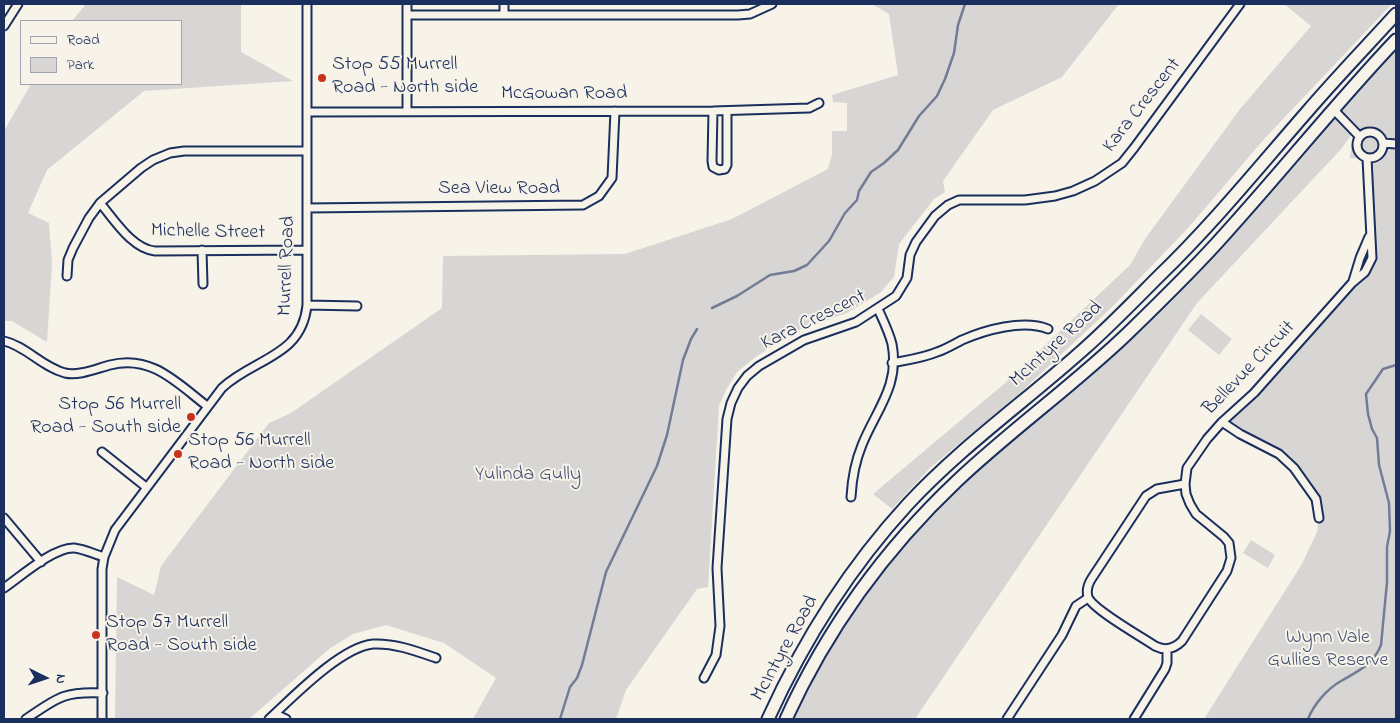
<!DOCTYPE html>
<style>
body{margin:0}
#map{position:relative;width:1400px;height:723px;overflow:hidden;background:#f7f3e8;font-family:"Indie Flower",sans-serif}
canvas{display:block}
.frame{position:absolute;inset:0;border:5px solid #1b2f5e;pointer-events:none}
.legend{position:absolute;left:20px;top:20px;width:162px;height:65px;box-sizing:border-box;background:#f7f3e8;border:1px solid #9fa5b1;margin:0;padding:6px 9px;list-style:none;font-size:15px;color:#1b2f5e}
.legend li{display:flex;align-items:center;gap:10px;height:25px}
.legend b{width:25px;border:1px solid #9fa5b1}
.north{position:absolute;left:20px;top:653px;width:50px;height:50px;-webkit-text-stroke:4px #f7f3e8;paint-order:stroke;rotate:94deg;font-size:14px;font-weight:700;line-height:20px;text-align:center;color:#1b2f5e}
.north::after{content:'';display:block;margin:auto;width:18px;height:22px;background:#1b2f5e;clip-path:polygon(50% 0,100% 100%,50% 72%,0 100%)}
</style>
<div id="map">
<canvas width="1400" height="723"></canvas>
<div class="frame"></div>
<ul class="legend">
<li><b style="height:6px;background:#f7f3e8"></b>Road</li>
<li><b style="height:14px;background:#d7d6d4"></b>Park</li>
</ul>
<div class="north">N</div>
</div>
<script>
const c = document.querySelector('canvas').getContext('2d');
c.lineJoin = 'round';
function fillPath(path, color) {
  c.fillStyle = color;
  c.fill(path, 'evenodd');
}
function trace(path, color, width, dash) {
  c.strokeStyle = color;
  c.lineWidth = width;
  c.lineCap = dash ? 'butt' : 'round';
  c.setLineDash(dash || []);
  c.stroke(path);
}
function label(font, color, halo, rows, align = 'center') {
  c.font = font + ' "Indie Flower",sans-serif';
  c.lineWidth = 4;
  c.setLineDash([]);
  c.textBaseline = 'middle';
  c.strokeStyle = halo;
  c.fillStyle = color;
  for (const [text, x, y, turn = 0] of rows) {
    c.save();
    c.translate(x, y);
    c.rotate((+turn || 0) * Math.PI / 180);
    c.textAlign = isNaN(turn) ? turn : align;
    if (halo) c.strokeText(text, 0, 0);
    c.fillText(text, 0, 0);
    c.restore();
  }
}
fillPath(new Path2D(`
 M 86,4 L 241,4 L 241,52 L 293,81 L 144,91 L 47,170 L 28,213 L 49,223 L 52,263 L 47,342 L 12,321 L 4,321 L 4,131 L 31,84 L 181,84 L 181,21 L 72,21 Z
 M 872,4 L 1119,4 L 1062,77 L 993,110 L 943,181 L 945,192 L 934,199 L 899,244 L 894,277 L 881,292 L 847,313 L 796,331 L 757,356 L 737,372 L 726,390 L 719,406 L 708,587 L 697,589 L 626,690 L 616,719 L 473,719 L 496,678 L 444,643 L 386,625 L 353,634 L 329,649 L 249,719 L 115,719 L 117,577 L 154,595 L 161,566 L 269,423 L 291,413 L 442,308 L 443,256 L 625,254 L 732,219 L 828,169 L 832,155 L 832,131 L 847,131 L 847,103 L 833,102 L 832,95 L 898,75 L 889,14 Z
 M 1284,4 L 1392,4 L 1265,138 L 1188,228 L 1112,307 L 1021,392 L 930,468 L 892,509 L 873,494 L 1004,384 L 1130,265 L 1145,239 L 1240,109 L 1311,26 Z
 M 1396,40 L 1396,719 L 1204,719 L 1302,564 L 1317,532 L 1319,518 L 1316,499 L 1287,461 L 1222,422 L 1254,393 L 1352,283 L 1370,234 L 1367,158 L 1350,158 L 1353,132 L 1342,148 L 1197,303 L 915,719 L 786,719 L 825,643 L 926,511 L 1129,332 Z
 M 1201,314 L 1232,339 L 1219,355 L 1188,330 Z
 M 1251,540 L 1275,555 L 1268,568 L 1243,553 Z`), '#d7d6d4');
trace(new Path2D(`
 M 712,308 L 737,296 L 770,275 L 794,271 L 807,265 L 829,241 L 845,213 L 857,200 L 859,191 L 871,172 L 884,163 L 898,150 L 919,116 L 937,96 L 945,79 L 954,53 L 958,25 L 965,4
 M 560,719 L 570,687 L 577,678 L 582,665 L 606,572 L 657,466 L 667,435 L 683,360 L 691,339 L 697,329
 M 1308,719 C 1314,704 1327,689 1341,681 C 1358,671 1373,665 1381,645 L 1387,582 L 1387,547 L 1390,531 L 1389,503 L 1379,465 L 1377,438 L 1372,429 L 1368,414 L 1366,394 L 1383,369 L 1396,365`), '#727c95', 2.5);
const street = new Path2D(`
 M 407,15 L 738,15 L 750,14 L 772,4
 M 504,15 L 504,4
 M 4,26 L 18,4
 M 1333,109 L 1360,137
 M 407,111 L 407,4
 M 713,111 L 712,161 L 713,167 L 719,170 L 725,169 L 727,165 L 727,111
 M 308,112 L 713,111 L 809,108 L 819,103
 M1357 145a13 13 0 1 1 26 0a13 13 0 1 1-26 0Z
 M 1383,143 L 1396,144
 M 100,203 C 114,219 132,249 155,251 L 307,250
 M 307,208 L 583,205 L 599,196 L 612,178 L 615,111
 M 202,250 L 203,284
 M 67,276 L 68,260 L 73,248 L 89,218 L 100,203 L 141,168 L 153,160 L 170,153 L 184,151 L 307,151
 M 1353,281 L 1360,258 L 1369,237
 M 307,305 L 357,306
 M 4,341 C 26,346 42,367 65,373 C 79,376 95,369 110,365 C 151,354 177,383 207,406
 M 892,363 C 907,360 923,358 937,352 C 946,349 954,344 962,340 C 985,330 1023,319 1048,329
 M 1222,422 L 1240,434 L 1279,454 L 1294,468 L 1316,499 L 1319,518
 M 102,452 L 146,487
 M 1185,484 L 1157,489 L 1146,496 L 1092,578 C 1088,584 1086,590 1088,597 C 1092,609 1142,637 1155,646 C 1165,651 1174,649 1182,641 L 1227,571 L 1231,558 L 1229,543 L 1224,537 L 1196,514 L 1190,504 L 1186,494 L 1185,484 L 1187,468 L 1207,439 L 1222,422 L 1254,393 L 1352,283 L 1365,272 L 1372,258 L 1367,158
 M 851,497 C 852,479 855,462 862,445 C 876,410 900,386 892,344 C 889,332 883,320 878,309
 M 4,518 L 41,562
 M 4,588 C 20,577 54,547 74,548 C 84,549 94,554 104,557
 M 704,678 L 716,655 L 720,626 L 717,568 L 727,419 L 731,403 L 738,388 L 747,376 L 759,366 L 804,340 L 856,322 L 896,296 L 907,278 L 910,255 L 916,242 L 935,216 L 948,205 L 959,200 L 1025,200 L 1055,196 L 1073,191 L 1095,181 L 1122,163 L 1134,148 L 1240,4
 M 275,714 L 286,719
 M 26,719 C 57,698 63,691 103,693
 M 102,719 L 102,569 L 104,557 L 115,530 L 222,388 C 254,358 302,357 307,305 L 307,4
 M 269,719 C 293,697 341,647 373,644 C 395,643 416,651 436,658
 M 1007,719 L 1062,635 L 1076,606 L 1088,598
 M 1134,719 L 1165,669 L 1167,663 L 1167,649`);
const primary = new Path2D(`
 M 768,719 C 803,642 851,566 908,504 C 962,446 1026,401 1084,349 C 1110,326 1134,301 1159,276 C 1212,225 1258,168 1306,113 C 1335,79 1366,47 1396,14
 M 786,719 C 827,629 885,549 957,481 C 1012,429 1074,385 1128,333 C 1161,301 1195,268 1225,234 C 1283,170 1337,102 1396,40`);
trace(street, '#1b2f5e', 11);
trace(primary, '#1b2f5e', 15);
trace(street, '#f7f3e8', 7);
trace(primary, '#f7f3e8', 11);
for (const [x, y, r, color] of [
 [322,78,5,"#c8321e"],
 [191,417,5,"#c8321e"],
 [178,454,5,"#c8321e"],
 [96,635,5,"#c8321e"]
]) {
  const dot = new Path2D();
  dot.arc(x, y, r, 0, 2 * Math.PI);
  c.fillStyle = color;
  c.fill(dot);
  trace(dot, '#f7f3e8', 2);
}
label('20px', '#1b2f5e', '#f7f3e8', [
 ["Stop 55 Murrell",332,66],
 ["Road - North side",332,89],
 ["Stop 56 Murrell",181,406,"right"],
 ["Road - South side",181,429,"right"],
 ["Stop 56 Murrell",188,442],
 ["Road - North side",188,465],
 ["Stop 57 Murrell",106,624],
 ["Road - South side",106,647]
], 'left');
label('20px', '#1b2f5e', '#f7f3e8', [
 ["McGowan Road",564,95],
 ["Kara Crescent",1143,106,-52],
 ["Sea View Road",499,190],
 ["Michelle Street",208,233,1],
 ["Murrell Road",288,266,-88],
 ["Kara Crescent",814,321,-26],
 ["McIntyre Road",1057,345,-42],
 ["Bellevue Circuit",1250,369,-46],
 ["McIntyre Road",786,649,-61]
]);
label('20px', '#415076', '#f7f3e8', [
 ["Yulinda Gully",528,476],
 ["Wynn Vale",1328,639],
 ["Gullies Reserve",1328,662]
]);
</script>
